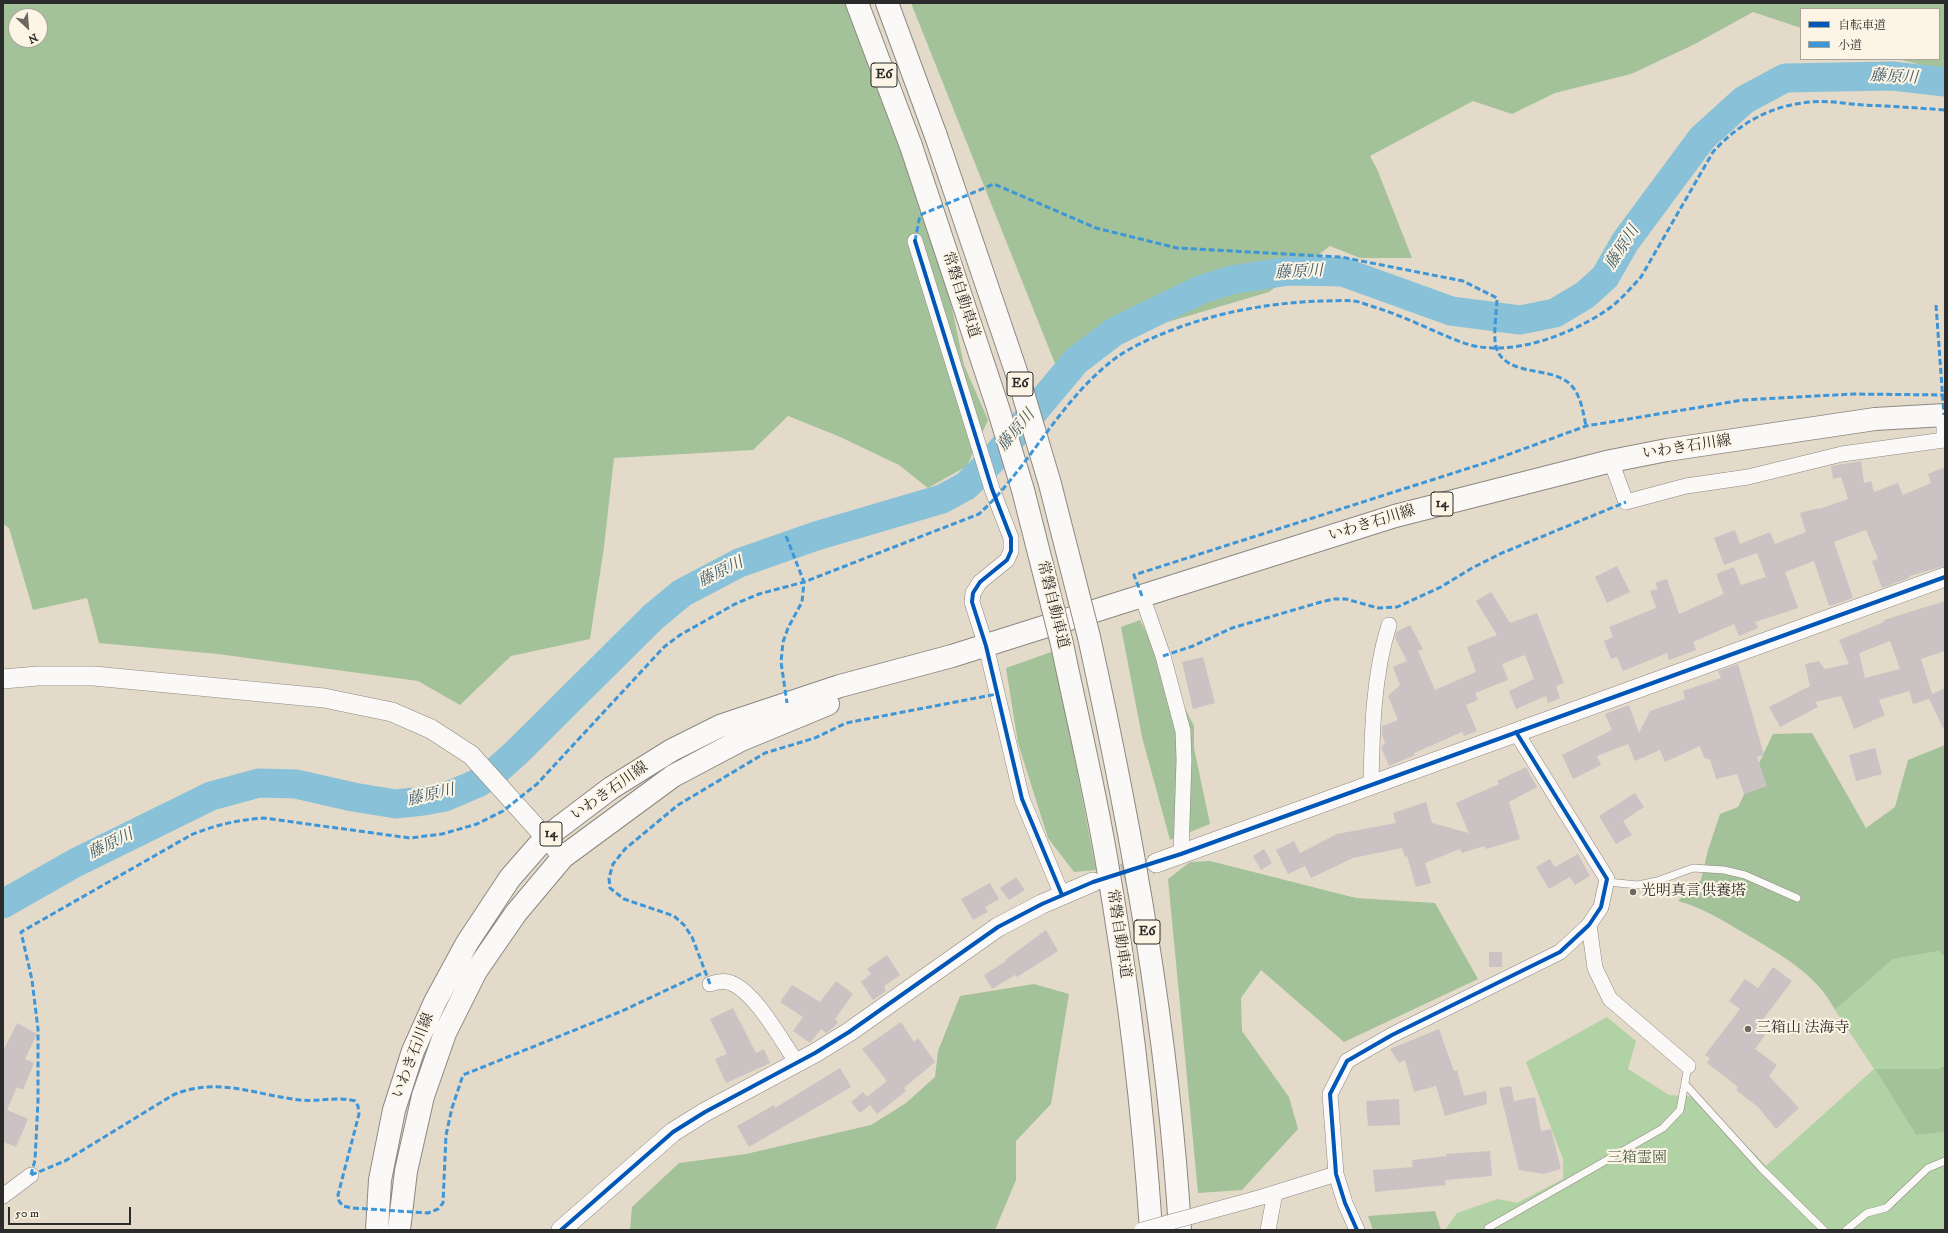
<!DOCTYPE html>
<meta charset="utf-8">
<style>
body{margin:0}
#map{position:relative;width:1948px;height:1233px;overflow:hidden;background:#e4dac9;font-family:"IM FELL DW Pica","Noto Serif JP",serif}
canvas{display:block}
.frame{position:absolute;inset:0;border:4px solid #2b2b2b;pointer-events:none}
.legend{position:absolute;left:1800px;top:8px;width:140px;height:52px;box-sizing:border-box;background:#fcf5e5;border:1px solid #a8a49b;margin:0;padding:5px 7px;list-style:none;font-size:12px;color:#2b2b2b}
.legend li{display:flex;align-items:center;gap:8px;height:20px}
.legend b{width:20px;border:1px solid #a8a49b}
.north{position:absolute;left:8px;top:8px;width:40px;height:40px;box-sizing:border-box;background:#fcf5e5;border:1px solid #a8a49b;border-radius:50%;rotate:154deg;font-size:11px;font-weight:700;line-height:16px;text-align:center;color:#2b2b2b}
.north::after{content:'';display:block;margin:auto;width:14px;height:18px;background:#6c6862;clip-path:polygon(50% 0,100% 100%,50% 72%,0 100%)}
.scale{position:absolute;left:8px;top:1207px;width:123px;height:18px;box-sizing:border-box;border:2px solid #2b2b2b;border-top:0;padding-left:5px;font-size:12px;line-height:14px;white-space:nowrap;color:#2b2b2b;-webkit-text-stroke:3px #fcf5e5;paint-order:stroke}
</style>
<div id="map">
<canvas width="1948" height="1233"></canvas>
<div class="frame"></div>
<ul class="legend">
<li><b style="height:5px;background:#0057b8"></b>自転車道</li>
<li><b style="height:5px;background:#3c96d7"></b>小道</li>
</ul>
<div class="north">N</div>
<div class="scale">50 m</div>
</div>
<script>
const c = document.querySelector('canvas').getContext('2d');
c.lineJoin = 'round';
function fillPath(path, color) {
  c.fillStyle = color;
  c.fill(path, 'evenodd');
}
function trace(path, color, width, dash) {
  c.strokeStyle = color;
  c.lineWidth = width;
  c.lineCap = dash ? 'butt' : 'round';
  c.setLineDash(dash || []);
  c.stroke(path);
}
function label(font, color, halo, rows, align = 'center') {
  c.font = font + ' "IM FELL DW Pica","Noto Serif JP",serif';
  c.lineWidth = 4;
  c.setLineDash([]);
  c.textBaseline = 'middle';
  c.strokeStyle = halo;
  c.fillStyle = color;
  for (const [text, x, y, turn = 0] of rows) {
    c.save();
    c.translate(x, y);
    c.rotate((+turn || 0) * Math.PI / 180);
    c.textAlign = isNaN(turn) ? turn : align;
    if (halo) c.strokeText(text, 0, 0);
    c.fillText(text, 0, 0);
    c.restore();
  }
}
fillPath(new Path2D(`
 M 1939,951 L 1945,958 L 1945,1065 L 1939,1069 L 1875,1069 L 1916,1135 L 1945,1132 L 1945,1230 L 1445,1230 L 1457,1213 L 1498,1199 L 1517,1203 L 1563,1179 L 1563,1159 L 1526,1062 L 1607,1017 L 1636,1041 L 1628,1069 L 1669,1095 L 1700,1097 L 1766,1166 L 1874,1069 L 1835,1010 L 1893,959 Z`), '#b1d2a4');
fillPath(new Path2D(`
 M 3,3 L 845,3 L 936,233 L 964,365 L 988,420 L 967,466 L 928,488 L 899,465 L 838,436 L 788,416 L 753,450 L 614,458 L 604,547 L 590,639 L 511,656 L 460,705 L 418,681 L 218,654 L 99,643 L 87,598 L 33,610 L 9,528 L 3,524 ZM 16,16 L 40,16 L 40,40 L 16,40 Z
 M 911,3 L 1945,3 L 1945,71 L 1898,59 L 1939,59 L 1939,9 L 1801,9 L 1801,28 L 1753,12 L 1693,45 L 1631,74 L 1555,93 L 1512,114 L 1473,101 L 1370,156 L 1377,169 L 1412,258 L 1360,258 L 1330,246 L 1269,292 L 1154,326 L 1056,366 Z
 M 1140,620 L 1194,726 L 1194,748 L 1210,824 L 1170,840 L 1142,737 L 1121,627 Z
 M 1054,651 L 1096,870 L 1074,872 L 1048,838 L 1018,743 L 1006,668 Z
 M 1812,733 L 1866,828 L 1895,807 L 1908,760 L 1945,745 L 1945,958 L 1939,951 L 1893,959 L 1835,1010 C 1817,974 1778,953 1744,933 C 1722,920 1703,908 1678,901 L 1701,880 L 1708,850 L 1720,814 L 1738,807 L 1773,734 Z
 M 1210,861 L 1356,898 L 1435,903 L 1478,979 L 1344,1042 L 1261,970 L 1241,998 L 1242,1031 L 1289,1097 L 1298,1129 L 1242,1190 L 1198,1193 L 1168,879 L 1190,862 Z
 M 1034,984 L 1069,994 L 1051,1104 L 1016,1141 L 1016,1180 L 995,1230 L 630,1230 L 632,1207 L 679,1163 L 746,1154 L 871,1125 L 906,1103 L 935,1077 L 938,1051 L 960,996 Z
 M 1945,1065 L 1945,1132 L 1916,1135 L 1875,1069 L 1939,1069 Z
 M 1435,1211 L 1441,1230 L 1373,1230 L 1368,1216 Z`), '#a3c299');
trace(new Path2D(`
 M 3,904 L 75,863 L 211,796 L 259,783 L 296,784 L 353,797 L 396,804 L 423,801 L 445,797 L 478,783 L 497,770 L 516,753 L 653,617 L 682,593 L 739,563 L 816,536 L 942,499 L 966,486 L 998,454 L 1076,361 L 1114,332 L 1200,290 L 1231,280 L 1289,271 L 1343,272 L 1451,311 L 1520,320 L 1555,313 L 1585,295 L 1605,277 L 1625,242 L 1702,138 L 1744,100 L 1785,78 L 1892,76 L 1945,82`), '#89c2d8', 29);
fillPath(new Path2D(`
 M 1861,461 L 1864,483 L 1871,481 L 1874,492 L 1898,483 L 1903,495 L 1931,483 L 1928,474 L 1945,467 L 1945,566 L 1909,576 L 1909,578 L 1882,588 L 1872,561 L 1878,559 L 1866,530 L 1834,542 L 1853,598 L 1829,606 L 1814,561 L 1785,572 L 1798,608 L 1755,622 L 1758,628 L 1739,636 L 1734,624 L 1693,642 L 1696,650 L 1669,660 L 1667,653 L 1623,671 L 1617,657 L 1611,659 L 1604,641 L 1613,637 L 1609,627 L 1656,608 L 1650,591 L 1658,589 L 1655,583 L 1667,579 L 1679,614 L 1724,594 L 1716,574 L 1734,567 L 1741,585 L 1766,577 L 1757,553 L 1724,565 L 1714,538 L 1735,530 L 1740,544 L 1770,532 L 1775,544 L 1806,532 L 1800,513 L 1819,508 L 1819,509 L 1848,499 L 1841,477 L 1833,479 L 1831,466 Z
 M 1617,566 L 1630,592 L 1607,603 L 1595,577 Z
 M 1491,592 L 1510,623 L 1537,613 L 1564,683 L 1556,686 L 1560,698 L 1548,703 L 1546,696 L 1516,709 L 1509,691 L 1534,679 L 1525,655 L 1502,664 L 1508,680 L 1475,693 L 1478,700 L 1466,705 L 1477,731 L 1464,736 L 1462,732 L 1414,753 L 1415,755 L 1389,766 L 1381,747 L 1385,743 L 1382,734 L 1382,726 L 1398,720 L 1388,696 L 1400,685 L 1393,667 L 1407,661 L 1395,638 L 1396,632 L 1410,625 L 1423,649 L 1418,651 L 1435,690 L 1476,672 L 1467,647 L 1497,635 L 1476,601 Z
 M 1945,601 L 1945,651 L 1921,659 L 1932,694 L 1945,688 L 1945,732 L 1929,699 L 1913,704 L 1909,691 L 1879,700 L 1885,715 L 1854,729 L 1841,696 L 1815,702 L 1818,707 L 1780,727 L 1769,707 L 1810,686 L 1805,664 L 1819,661 L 1825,669 L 1849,664 L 1839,640 L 1884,622 L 1884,620 ZM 1890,641 L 1900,669 L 1865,678 L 1859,653 Z
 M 1203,657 L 1215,703 L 1193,709 L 1182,662 Z
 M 1738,664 L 1764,755 L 1757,757 L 1767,786 L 1744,794 L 1737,774 L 1716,779 L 1710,759 L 1704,758 L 1700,746 L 1665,762 L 1660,750 L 1635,761 L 1628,744 L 1597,756 L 1601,765 L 1573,779 L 1562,755 L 1612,730 L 1605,714 L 1629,705 L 1639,733 L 1650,711 L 1685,699 L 1683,691 L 1721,678 L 1718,671 Z
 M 1875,748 L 1882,774 L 1856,781 L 1849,755 Z
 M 1526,767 L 1537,787 L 1509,802 L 1520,839 L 1486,849 L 1484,846 L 1462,853 L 1460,849 L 1425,863 L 1431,883 L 1416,887 L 1407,856 L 1405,857 L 1402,848 L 1353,858 L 1311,878 L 1305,866 L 1288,874 L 1276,850 L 1294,841 L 1300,853 L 1337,834 L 1396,823 L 1393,813 L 1426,802 L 1432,823 L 1469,833 L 1456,803 L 1499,784 L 1497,781 Z
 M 1635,793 L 1644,807 L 1623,821 L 1632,835 L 1616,844 L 1599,816 Z
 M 1264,849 L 1272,863 L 1261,870 L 1253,856 Z
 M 1578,854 L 1590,876 L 1575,885 L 1570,877 L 1549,889 L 1536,867 L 1550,859 L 1555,867 Z
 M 1016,877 L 1025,890 L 1009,900 L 1000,888 Z
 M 990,883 L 999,899 L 985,907 L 988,912 L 973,920 L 961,899 Z
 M 1046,930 L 1058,951 L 1017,977 L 1015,975 L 992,989 L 984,975 L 1006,961 L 1005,960 Z
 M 1489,952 L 1502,952 L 1502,967 L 1489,967 Z
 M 887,955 L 900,975 L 884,986 L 886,991 L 873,1000 L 861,982 L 871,974 L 867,969 Z
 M 1773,967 L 1792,981 L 1755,1030 L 1765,1035 L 1755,1049 L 1777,1065 L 1769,1076 L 1799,1108 L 1776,1129 L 1758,1107 L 1736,1090 L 1738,1087 L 1707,1063 L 1710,1058 L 1705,1055 L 1740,1009 L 1729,1001 L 1745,979 L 1758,988 Z
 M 836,981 L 853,994 L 835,1019 L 838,1022 L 832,1029 L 826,1033 L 821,1029 L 810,1043 L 793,1031 L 803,1017 L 780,1002 L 792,985 L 820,1002 Z
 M 733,1008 L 756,1053 L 764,1049 L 770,1063 L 726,1083 L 715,1059 L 727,1054 L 710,1019 Z
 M 901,1022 L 914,1042 L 918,1038 L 935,1062 L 904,1088 L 906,1091 L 877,1114 L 870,1105 L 860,1113 L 851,1102 L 863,1092 L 867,1097 L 887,1081 L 862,1049 Z
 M 17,1023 L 37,1034 L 25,1059 L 34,1063 L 23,1090 L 17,1087 L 7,1110 L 28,1119 L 16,1147 L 3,1142 L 3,1051 Z
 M 1439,1029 L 1454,1071 L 1457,1070 L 1464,1096 L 1486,1091 L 1487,1104 L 1445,1116 L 1436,1086 L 1414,1092 L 1405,1060 L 1399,1063 L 1390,1049 Z
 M 840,1068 L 851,1087 L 749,1147 L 737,1126 L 774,1105 L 775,1108 Z
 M 1511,1086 L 1514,1101 L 1535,1097 L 1541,1131 L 1551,1129 L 1561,1169 L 1543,1174 L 1519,1170 L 1499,1088 Z
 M 1399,1099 L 1400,1125 L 1368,1126 L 1366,1101 Z
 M 1490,1151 L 1492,1176 L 1445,1180 L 1446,1185 L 1375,1192 L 1373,1170 L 1413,1167 L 1412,1160 L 1447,1156 L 1446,1154 Z`), '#cbc2c4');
trace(new Path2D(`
 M 1095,882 L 1156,863`), '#bfb7a9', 19, [19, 10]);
const service = new Path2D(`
 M 1607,882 L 1638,885 L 1657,881 L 1693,868 L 1724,870 L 1745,875 L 1797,898
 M 1685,1084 L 1762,1169 L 1824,1230
 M 1489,1230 L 1488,1228 L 1663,1128 L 1680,1110 L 1688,1066
 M 1846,1230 L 1867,1213 L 1886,1208 L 1928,1168 L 1945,1161`);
const minor = new Path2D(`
 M 915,241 L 992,489 L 1011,538 L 1011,551 L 1007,560 L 980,582 L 973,593 L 972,602 L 986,646 L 1022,799 L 1062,895
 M 1611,461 L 1626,502 L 1686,486 L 1748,477 L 1842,454 L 1944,440 L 1944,415
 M 1142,596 L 1163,656 L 1183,731 L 1184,760 L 1181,854
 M 1371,785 C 1372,732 1373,676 1389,625
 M 1589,925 L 1595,968 L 1610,999 L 1688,1066
 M 710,984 C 716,982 724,980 731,983 C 756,993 781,1040 797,1063
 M 3,1196 L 31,1175
 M 1262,1197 L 1336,1174
 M 1268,1230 L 1275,1193
 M 1357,1230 L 1345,1203 L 1336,1174 L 1330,1094 L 1347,1061 L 1392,1035 L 1560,952 L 1589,925 L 1601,907 L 1607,879 L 1516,732`);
const tertiary = new Path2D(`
 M 3,679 L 38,676 L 94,676 L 324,698 L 392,712 L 431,729 L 471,755 L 563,857
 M 1156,863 L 1945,577
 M 561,1230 L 673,1132 L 705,1112 L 815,1053 L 849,1032 L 998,927 L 1042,904 L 1093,882`);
const primary = new Path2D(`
 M 377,1230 L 380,1180 L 394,1110 L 413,1051 L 435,1002 L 467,943 L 510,878 L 545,838 L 611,788 L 672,750 L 720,726 L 840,686 L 952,656 L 1395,516 L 1611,461 L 1667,450 L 1875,419 L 1945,415
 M 399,1230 L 406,1171 L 423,1096 L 445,1033 L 476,971 L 516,913 L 563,857 L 673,776 L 741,740 L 828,704`);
const motorway = new Path2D(`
 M 857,3 L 911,146
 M 887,3 L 936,136
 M 1089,637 C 1132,833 1168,1030 1180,1230
 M 1062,644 C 1077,717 1095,790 1107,863 C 1128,985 1143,1107 1151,1230`);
trace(service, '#8d8880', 8);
trace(minor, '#8d8880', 16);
trace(tertiary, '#8d8880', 20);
trace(primary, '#8d8880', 24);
trace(motorway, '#8d8880', 24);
trace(service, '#fbf9f7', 7);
trace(minor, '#fbf9f7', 15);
trace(tertiary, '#fbf9f7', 19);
trace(primary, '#fbf9f7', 22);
trace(motorway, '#fbf9f7', 22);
const minorBridge = new Path2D(`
 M 1142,1230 L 1262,1197`);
const motorwayBridge = new Path2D(`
 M 936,136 L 1020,383 L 1050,484 L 1089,637
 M 911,146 L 998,408 L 1023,490 L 1062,644`);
trace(minorBridge, '#8d8880', 16, []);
trace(motorwayBridge, '#8d8880', 24, []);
trace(minorBridge, '#fbf9f7', 15);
trace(motorwayBridge, '#fbf9f7', 22);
trace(new Path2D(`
 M 915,241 L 920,215 L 994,184 L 1096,228 L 1177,248 L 1341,257 L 1463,281 L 1497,298 C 1497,311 1492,338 1497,350 C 1509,377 1551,366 1570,384 C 1581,395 1583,412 1586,426
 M 1936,305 L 1944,415
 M 786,536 L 804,582 L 802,602 L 788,628 L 783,642 L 781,662 L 787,703
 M 1142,596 L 1134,575 L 1488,462 L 1586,426 L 1743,400 L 1853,394 L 1945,395
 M 1163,656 L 1193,646 L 1232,628 L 1321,602 L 1334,599 L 1346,599 L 1378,608 L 1397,607 L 1441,587 L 1472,568 L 1502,553 L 1626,502
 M 710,984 L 692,937 L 684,925 L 674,916 L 624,899 L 610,888 L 609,878 L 613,864 L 625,849 L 678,805 L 765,753 L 815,738 L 846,723 L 997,694
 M 31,1175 L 35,1160 L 38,1101 L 38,1029 L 32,980 L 21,932 L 191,835 C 215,825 237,820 264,818 L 410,838 L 442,834 L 477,824 L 503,811 L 537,784 L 664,647 L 680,635 L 735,604 L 759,594 L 804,582 L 979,514 C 1030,467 1060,399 1117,357 C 1130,348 1147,340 1162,334 C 1213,313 1266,303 1321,301 C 1331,301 1342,300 1352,301 C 1359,301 1367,305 1374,307 C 1404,316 1432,331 1461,342 C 1506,359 1565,337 1604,312 C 1618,303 1630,289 1641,277 L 1713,152 C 1739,123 1772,105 1811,102 C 1828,100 1846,104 1863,105 C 1890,106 1918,108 1945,110
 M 31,1175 L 65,1161 L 173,1095 C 218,1076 255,1095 300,1100 C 318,1102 338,1096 355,1101 L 358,1106 L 359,1114 L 338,1195 L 339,1201 L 343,1206 L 353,1208 L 428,1213 L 438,1209 L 443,1203 L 446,1135 L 452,1108 L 463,1075 L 622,1011 L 705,972`), '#3c96d7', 3, [6, 3]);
trace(new Path2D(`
 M 915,241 L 992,489 L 1011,538 L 1011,551 L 1007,560 L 980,582 L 973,593 L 972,602 L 986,646 L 1022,799 L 1062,895
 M 561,1230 L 673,1132 L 705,1112 L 815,1053 L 849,1032 L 998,927 L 1042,904 L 1093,882 L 1181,854 L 1945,577
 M 1357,1230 L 1345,1203 L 1336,1174 L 1330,1094 L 1347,1061 L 1392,1035 L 1560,952 L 1589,925 L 1601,907 L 1607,879 L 1516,732`), '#0057b8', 4);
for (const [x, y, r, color] of [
 [1633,892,4,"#6c6862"],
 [1748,1029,4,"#6c6862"]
]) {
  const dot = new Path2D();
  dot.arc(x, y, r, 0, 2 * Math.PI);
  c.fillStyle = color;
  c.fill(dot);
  trace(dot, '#fcf5e5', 1.5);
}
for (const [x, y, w] of [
 [884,75,26],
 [1020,384,26],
 [1442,504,22],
 [551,834,22],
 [1147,932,26]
]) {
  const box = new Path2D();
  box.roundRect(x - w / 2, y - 12, w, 24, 3);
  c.fillStyle = '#fcf5e5';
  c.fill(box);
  trace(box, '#2b2b2b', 1);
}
label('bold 14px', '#2b2b2b', null, [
 ["E6",884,75],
 ["E6",1020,384],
 ["14",1442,504],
 ["14",551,834],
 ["E6",1147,932]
]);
label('15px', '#2b2b2b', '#fcf5e5', [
 ["常磐自動車道",960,295,72],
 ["いわき石川線",1687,448,-9],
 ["いわき石川線",1372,524,-17],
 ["常磐自動車道",1052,605,76],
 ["いわき石川線",610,792,-35],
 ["常磐自動車道",1118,934,81],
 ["いわき石川線",414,1056,-69]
]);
label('15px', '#2b2b2b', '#fcf5e5', [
 ["光明真言供養塔",1641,892],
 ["三箱山 法海寺",1756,1029]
], 'left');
label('15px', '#475b46', '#fcf5e5', [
 ["三箱霊園",1637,1159]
]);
label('italic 16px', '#3e5c6a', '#fcf5e5', [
 ["藤原川",1894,78,3],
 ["藤原川",1623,248,-57],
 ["藤原川",1299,273,-3],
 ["藤原川",1017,431,-50],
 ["藤原川",721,573,-26],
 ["藤原川",431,796,-13],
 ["藤原川",111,845,-26]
]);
</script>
